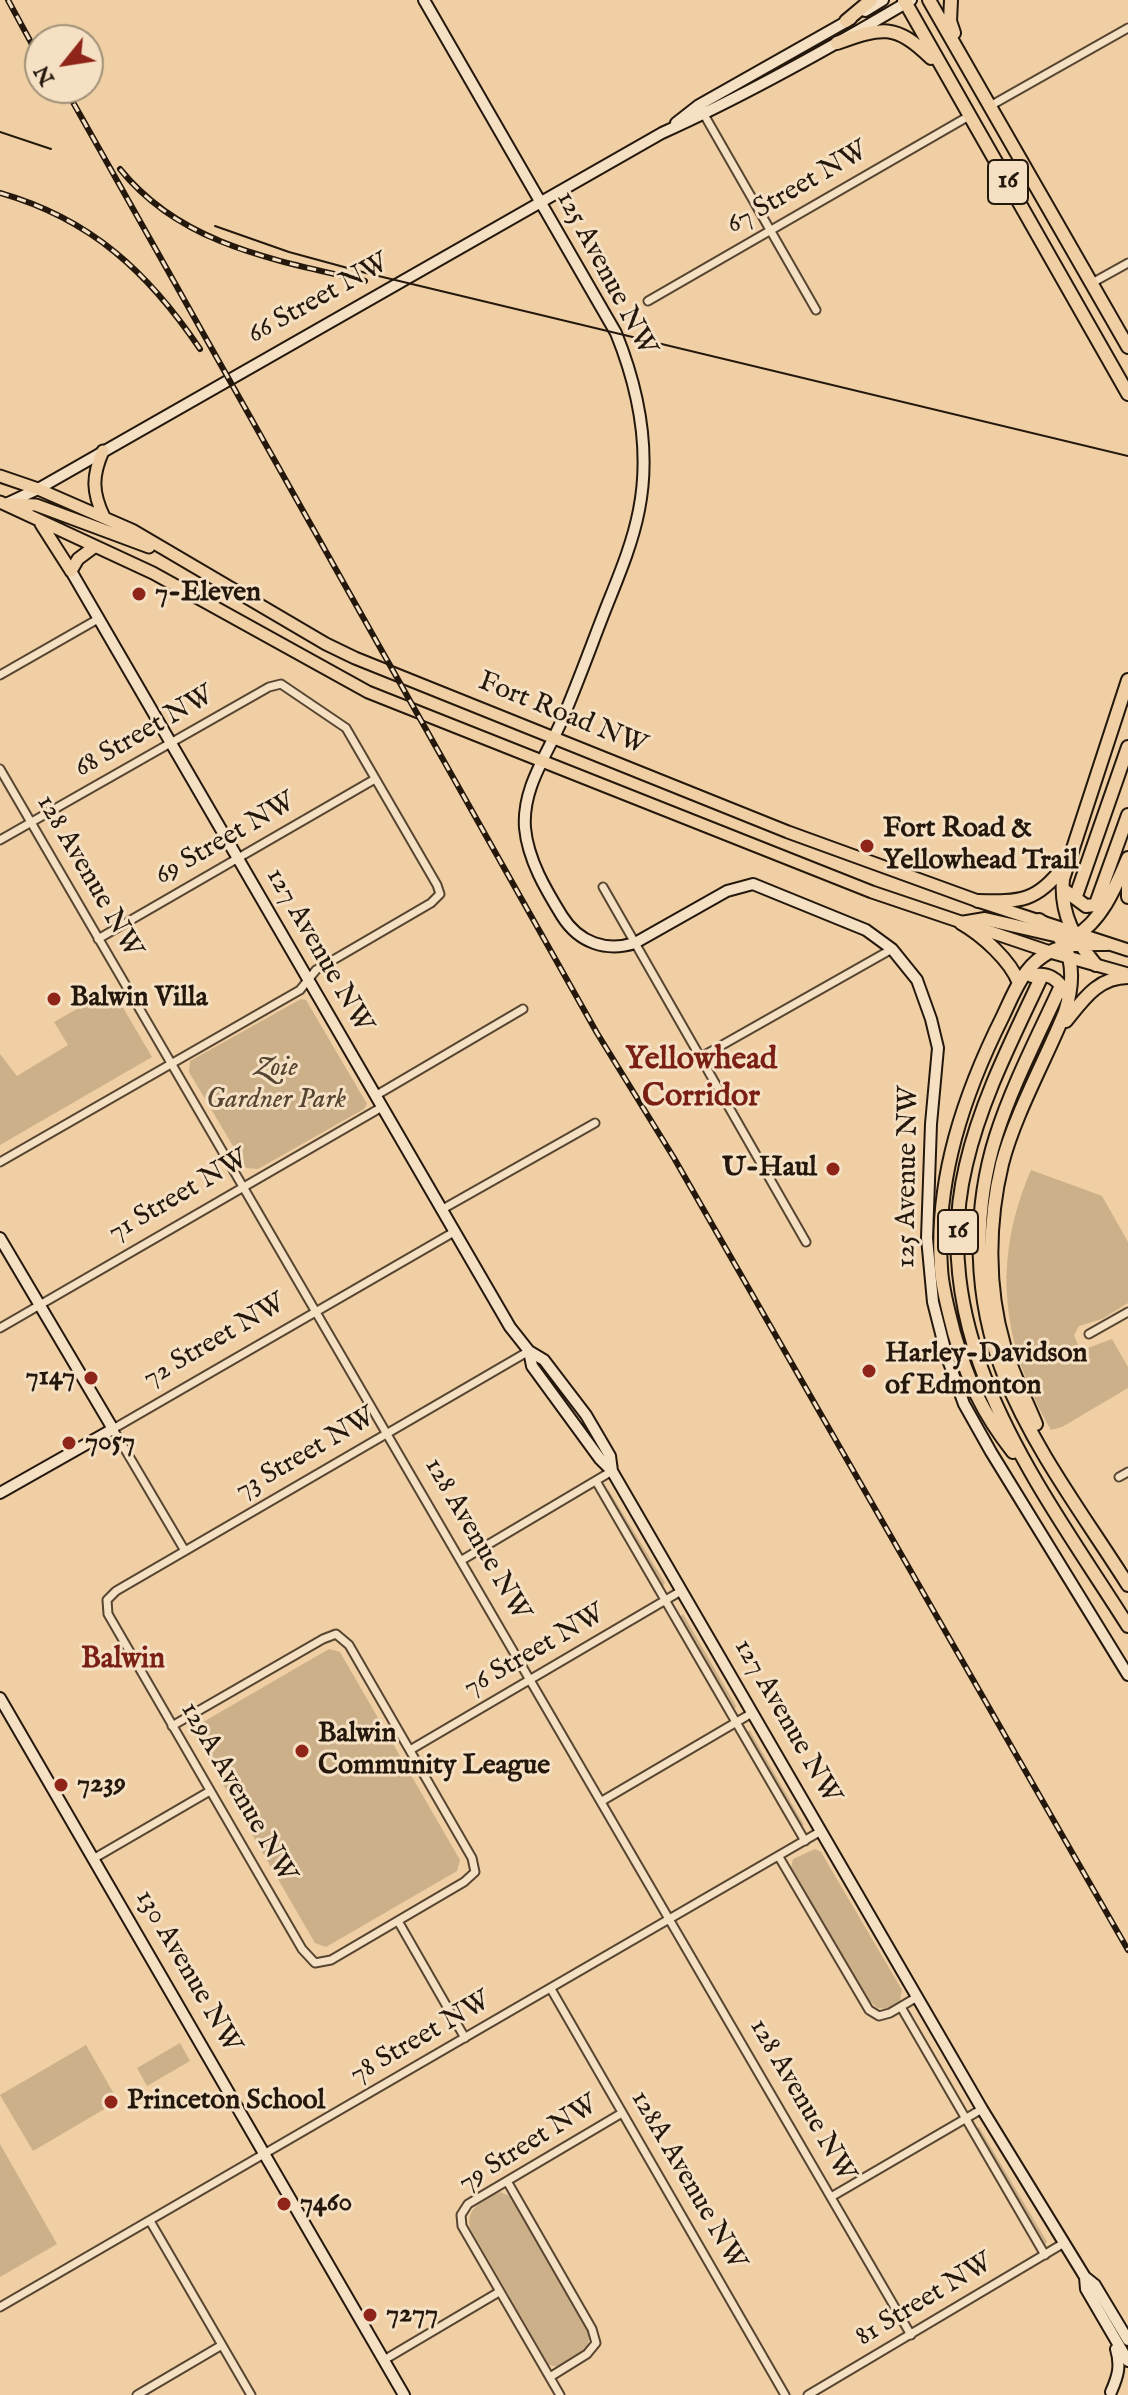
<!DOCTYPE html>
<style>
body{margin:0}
#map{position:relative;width:1128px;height:2395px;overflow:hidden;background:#efcfa3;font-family:"IM FELL English",serif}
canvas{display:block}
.north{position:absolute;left:24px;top:24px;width:80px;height:80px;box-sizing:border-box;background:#f5e0c3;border:2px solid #a1907a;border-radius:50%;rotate:240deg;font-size:22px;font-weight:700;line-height:32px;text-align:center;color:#24170c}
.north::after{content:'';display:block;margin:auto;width:28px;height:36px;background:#8f2418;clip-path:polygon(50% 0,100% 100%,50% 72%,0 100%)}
</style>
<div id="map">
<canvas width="1128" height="2395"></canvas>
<div class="north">N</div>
</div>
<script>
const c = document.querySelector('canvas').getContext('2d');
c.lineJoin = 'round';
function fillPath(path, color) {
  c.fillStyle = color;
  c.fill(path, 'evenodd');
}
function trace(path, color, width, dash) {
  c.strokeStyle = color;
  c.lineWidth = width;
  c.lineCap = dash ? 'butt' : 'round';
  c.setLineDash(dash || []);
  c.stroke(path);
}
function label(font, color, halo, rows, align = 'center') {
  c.font = font + ' "IM FELL English",serif';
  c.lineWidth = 6;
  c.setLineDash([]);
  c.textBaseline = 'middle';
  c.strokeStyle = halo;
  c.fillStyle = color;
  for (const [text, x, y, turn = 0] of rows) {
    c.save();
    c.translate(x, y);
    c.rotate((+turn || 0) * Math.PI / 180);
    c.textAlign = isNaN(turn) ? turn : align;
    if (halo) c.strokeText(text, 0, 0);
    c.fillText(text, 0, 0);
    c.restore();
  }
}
fillPath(new Path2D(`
 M 112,989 L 152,1057 L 0,1145 L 0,1054 L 17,1076 L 68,1045 L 54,1022 Z
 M 301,999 L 306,1000 L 367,1104 L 364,1109 L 258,1169 L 246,1168 L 189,1072 L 190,1061 Z
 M 1031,1170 L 1102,1196 L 1128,1242 L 1128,1303 L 1102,1319 L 1079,1326 L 1074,1335 L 1078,1345 L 1085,1349 L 1112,1339 L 1128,1367 L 1128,1388 L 1062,1427 L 1051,1430 C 1002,1344 991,1263 1031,1170 Z
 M 608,1489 L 665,1583 L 663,1586 L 607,1491 Z
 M 683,1614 L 736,1706 L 735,1709 L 680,1617 Z
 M 329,1649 L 340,1652 L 460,1860 L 457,1871 L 326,1947 L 315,1943 L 195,1736 L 198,1725 Z
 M 747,1731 L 750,1731 L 804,1825 L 801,1825 Z
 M 815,1849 L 821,1852 L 902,1990 L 900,2001 L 889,2009 L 877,2008 L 868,1999 L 791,1868 L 793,1859 Z
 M 180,2043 L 190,2061 L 147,2086 L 137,2068 Z
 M 86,2045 L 118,2101 L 33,2151 L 0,2095 Z
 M 979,2127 L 1047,2242 L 1045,2244 L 977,2129 Z
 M 0,2144 L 57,2244 L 0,2277 Z
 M 500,2192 L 510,2196 L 588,2332 C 593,2352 573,2358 558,2367 L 549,2365 L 470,2228 C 465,2207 484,2201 500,2192 Z`), '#ccb089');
const street = new Path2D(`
 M 990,106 L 1128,28
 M 702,111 L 816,310
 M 1092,283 L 1128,263
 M 648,301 L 969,116
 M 0,675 L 98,619
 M 0,769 L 911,2335
 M 0,840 L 269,687 L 281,684 L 346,728 L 437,885 L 440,894 L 431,903 L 316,970 L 300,990 L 0,1162
 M 603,887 L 806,1242
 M 98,939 L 375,779
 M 701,1057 L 892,949
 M 375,1096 L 523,1009
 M 441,1210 L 595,1123
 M 0,1328 L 382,1107
 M 1089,1334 L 1128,1312
 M 1119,1477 L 1128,1472
 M 596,1481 L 805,1841
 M 185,1551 L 113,1429 L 454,1232
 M 462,1560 L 612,1471
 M 172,1726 L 323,1639 L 336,1634 L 349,1645 L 472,1858 L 475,1872 L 464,1882 L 331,1960 L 315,1963 L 302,1949 L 108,1614 L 107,1600 L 116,1591 L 529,1351
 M 410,1750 L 681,1591
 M 602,1801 L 752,1713
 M 779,1857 L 869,2010 L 879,2016 L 890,2013 L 917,1997
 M 93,1859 L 210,1791
 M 398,1921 L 465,2038
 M 551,1989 L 785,2395
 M 901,2007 L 1045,2255
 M 507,2181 L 592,2329 L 596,2343 L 587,2354 L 550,2377
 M 831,2197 L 982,2109
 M 150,2221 L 251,2395
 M 0,2307 L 821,1831
 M 384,2360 L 499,2292
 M 137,2395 L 222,2345
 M 560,2395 L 462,2226 L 461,2215 L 468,2204 L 622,2113
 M 808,2395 L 1064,2243`);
const secondary = new Path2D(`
 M 424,0 L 616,333 C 639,390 651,449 639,510 C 632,546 617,580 604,613 C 590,649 577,685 562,720 C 547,755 522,788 525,828 C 528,860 546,890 562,916 C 579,943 606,952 635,943 L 727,891 L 753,884 L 866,930 L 892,949 L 917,980 L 931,1019 L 938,1048 L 931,1124 L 927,1238 L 933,1302 L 947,1357 L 964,1404 L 991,1452 L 1128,1675
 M 865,11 L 883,0
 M 676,123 L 699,105 L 851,19
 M 8,503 L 38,489 L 662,133 C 747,95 830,48 911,0
 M 71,571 L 510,1327 L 529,1351 L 544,1360 L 586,1415 L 610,1456 L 612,1471
 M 0,1238 L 113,1429 L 0,1493
 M 529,1351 L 532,1366 L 600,1459 L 612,1471 L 982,2109 L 1085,2277 L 1095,2285 L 1128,2340
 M 0,1698 L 404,2395
 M 1085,2277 L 1086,2289 L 1128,2361
 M 1111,2392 C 1118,2376 1121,2366 1116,2349`);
const primary = new Path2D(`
 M 103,451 C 92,476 92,492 104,517
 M 0,476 L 38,489 L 132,530 L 326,644 L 355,658 L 788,832 L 978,901 L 1128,950
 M 0,502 L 153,573 L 368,692 L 872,892 L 1050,952 L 1128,974
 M 10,504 L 36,505 L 149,547
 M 41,524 L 71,571
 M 71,571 L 78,559 L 94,547`);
const highway = new Path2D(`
 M 904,0 L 1128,394
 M 929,0 L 1128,347
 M 951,0 L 950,21 L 954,33
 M 846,21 L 871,0
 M 837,43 C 882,27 895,23 931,58
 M 1128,865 L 1128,897
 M 1067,892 L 1086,906 L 1103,904
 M 1076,896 L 1128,747
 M 978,901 C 1020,902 1037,902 1064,866
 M 1097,901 L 1128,815
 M 961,923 L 985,919 L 1059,936 L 1074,937 C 1102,921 1116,886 1128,858
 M 961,923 C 982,935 1010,960 1019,983
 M 1096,965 C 1075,940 1060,914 1063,879 L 1128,680
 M 1032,976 C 1047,972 1059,979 1065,993
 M 1040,980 C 1012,1040 981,1100 966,1165 C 924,1341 1040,1487 1128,1626
 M 1059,990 C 1037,1038 1012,1086 996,1136 C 972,1212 974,1300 1004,1375 C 1034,1450 1085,1517 1128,1585
 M 1066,1021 C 1083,1000 1098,977 1128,977
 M 1036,1424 C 1025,1398 1012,1372 1004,1345 C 987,1287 988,1222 1002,1164 C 1015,1114 1046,1059 1065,1012 C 1076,976 1075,941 1039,920
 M 1013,1452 C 982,1413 968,1381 954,1333 C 949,1312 942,1290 941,1268 C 935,1179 964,1094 1003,1016 C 1013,995 1022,970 1043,956 C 1062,943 1085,944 1107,944`);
trace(street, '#574532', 11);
trace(secondary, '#24170c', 14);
trace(primary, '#24170c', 15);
trace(highway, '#24170c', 16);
trace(street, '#f5e0c3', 7);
trace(secondary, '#f5e0c3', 10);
trace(primary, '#efcfa3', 11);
trace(highway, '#efcfa3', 12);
trace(new Path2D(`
 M 0,132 L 51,149
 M 215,226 L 289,252 L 366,273 L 1128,456`), '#24170c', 2);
const rail = new Path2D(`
 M 8,0 L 40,59
 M 65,88 L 597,1033 L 674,1158 L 1128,1950
 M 120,169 C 181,245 275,260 365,281
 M 0,193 C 91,219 148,272 200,349`);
trace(rail, '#24170c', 6);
trace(rail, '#f5e0c3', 3, [9]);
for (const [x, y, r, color] of [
 [139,594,8,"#8f2418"],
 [867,846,8,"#8f2418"],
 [54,999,8,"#8f2418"],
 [833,1169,8,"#8f2418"],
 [869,1371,8,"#8f2418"],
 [91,1378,8,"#8f2418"],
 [69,1443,8,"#8f2418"],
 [302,1751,8,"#8f2418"],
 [61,1785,8,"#8f2418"],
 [111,2102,8,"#8f2418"],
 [284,2204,8,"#8f2418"],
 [370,2315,8,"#8f2418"]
]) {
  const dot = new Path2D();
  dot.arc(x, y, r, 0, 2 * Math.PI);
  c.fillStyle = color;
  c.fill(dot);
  trace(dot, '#f5e0c3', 3);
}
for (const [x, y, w] of [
 [1008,182,40],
 [958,1232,40]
]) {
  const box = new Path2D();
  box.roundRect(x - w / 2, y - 22, w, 44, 6);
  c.fillStyle = '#f5e0c3';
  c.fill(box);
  trace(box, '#24170c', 2);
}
label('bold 26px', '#24170c', null, [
 ["16",1008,182],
 ["16",958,1232]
]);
label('28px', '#24170c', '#f5e0c3', [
 ["67 Street NW",798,189,-30],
 ["125 Avenue NW",605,274,62],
 ["66 Street NW",319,300,-29],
 ["Fort Road NW",562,715,22],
 ["68 Street NW",145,733,-30],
 ["69 Street NW",226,840,-30],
 ["128 Avenue NW",88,877,60],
 ["127 Avenue NW",318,951,60],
 ["125 Avenue NW",909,1177,-89],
 ["71 Street NW",179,1197,-30],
 ["72 Street NW",215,1342,-30],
 ["73 Street NW",306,1455,-30],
 ["128 Avenue NW",476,1540,60],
 ["76 Street NW",535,1652,-30],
 ["127 Avenue NW",786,1722,60],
 ["129A Avenue NW",237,1793,60],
 ["130 Avenue NW",187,1972,60],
 ["78 Street NW",421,2039,-30],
 ["128 Avenue NW",801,2101,60],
 ["79 Street NW",529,2145,-32],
 ["128A Avenue NW",687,2181,60],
 ["81 Street NW",925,2301,-31]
]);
label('bold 28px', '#24170c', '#f5e0c3', [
 ["7-Eleven",155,594],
 ["Fort Road &",883,830],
 ["Yellowhead Trail",883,862],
 ["Balwin Villa",70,999],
 ["U-Haul",817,1169,"right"],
 ["Harley-Davidson",885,1355],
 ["of Edmonton",885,1387],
 ["7147",75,1378,"right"],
 ["7057",85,1443],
 ["Balwin",318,1735],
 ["Community League",318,1767],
 ["7239",77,1785],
 ["Princeton School",127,2102],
 ["7460",300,2204],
 ["7277",386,2315]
], 'left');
label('italic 28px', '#564532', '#f5e0c3', [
 ["Zoie",276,1069],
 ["Gardner Park",276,1101]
]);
label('bold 30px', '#7a1f14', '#f5e0c3', [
 ["Balwin",123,1661]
]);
label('bold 32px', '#7a1f14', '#f5e0c3', [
 ["Yellowhead",701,1061],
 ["Corridor",701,1098]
]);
</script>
